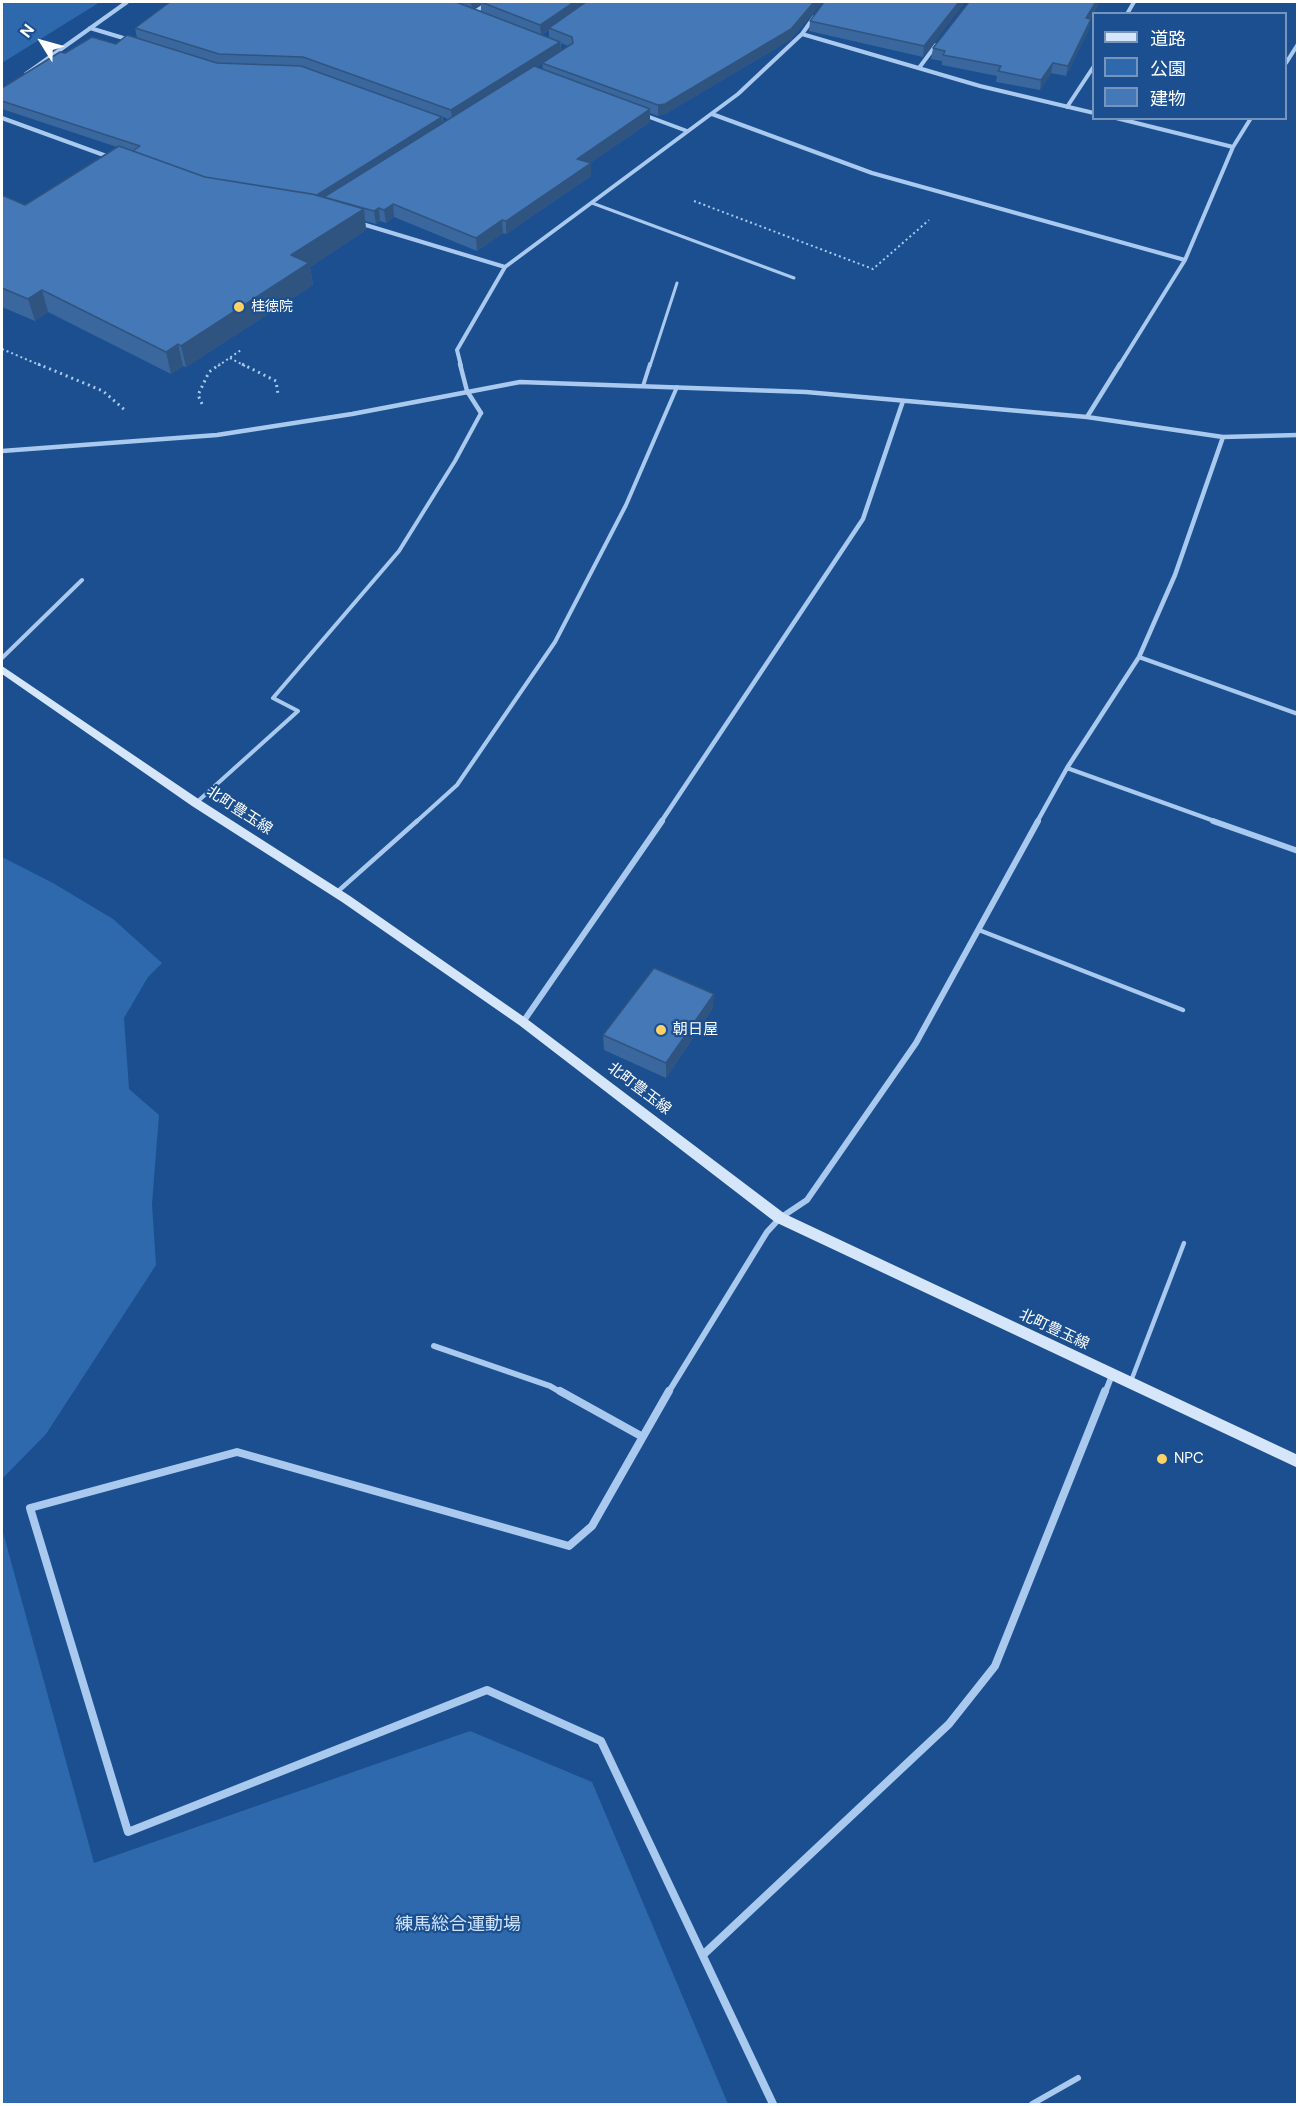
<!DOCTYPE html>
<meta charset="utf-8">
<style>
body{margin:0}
#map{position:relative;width:1299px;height:2106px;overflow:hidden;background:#1b4f8f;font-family:"DM Sans","Noto Sans JP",sans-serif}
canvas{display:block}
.frame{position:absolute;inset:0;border:3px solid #fff;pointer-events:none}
.legend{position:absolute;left:1092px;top:12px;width:195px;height:108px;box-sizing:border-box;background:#1b4f8f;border:2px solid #7695bc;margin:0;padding:8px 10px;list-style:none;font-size:18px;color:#fff}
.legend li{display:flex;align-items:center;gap:12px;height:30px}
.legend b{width:30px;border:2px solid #7695bc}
.north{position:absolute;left:12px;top:12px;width:60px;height:60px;-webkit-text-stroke:4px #1b4f8f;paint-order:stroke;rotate:307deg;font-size:16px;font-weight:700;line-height:24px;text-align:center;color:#fff}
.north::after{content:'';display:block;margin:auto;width:21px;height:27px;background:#fff;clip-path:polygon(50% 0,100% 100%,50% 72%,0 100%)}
</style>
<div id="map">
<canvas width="1299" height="2106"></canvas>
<div class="frame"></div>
<ul class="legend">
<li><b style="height:8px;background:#d6e6fa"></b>道路</li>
<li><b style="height:16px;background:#2e69ad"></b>公園</li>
<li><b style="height:16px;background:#4478b7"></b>建物</li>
</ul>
<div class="north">N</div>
</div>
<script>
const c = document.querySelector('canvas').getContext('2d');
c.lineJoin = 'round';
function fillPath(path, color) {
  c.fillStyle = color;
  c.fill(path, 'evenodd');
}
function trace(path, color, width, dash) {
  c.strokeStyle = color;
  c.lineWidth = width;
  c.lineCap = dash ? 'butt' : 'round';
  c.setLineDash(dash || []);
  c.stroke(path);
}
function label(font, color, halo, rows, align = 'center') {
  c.font = font + ' "DM Sans","Noto Sans JP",sans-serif';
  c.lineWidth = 4.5;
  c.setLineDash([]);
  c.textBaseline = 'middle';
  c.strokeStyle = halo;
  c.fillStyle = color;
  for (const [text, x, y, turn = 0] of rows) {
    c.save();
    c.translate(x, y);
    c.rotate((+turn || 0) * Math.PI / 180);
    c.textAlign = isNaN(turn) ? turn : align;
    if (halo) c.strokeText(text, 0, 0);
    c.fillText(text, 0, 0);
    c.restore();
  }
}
fillPath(new Path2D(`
 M 2,2 L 100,2 L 2,63 Z
 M 2,857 L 53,883 L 113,919 L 162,963 L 148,977 L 124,1018 L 129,1089 L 159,1115 L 152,1204 L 156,1265 L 46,1434 L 2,1479 Z
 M 2,1529 L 94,1863 L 470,1731 L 592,1782 L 728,2104 L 2,2104 Z`), '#2e69ad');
trace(new Path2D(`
 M 694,201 L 873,269 L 929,220
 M 2,349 L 42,366
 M 230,358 L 245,366
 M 218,366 L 241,350`), '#a9c9ee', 2, [2, 3]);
trace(new Path2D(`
 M 38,364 L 103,391 L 126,411
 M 242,364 L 276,381 L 278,394
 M 202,404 L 198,395 L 209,372 L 220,364`), '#a9c9ee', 3, [2, 4]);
trace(new Path2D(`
 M 592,203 L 794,278
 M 650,366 L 677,283`), '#a9c9ee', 3);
trace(new Path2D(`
 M 643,386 L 650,364
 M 2,658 L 82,580
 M 197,802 L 298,711 L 273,698 L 399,551 L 455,461 L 481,413
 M 416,822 L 457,785 L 555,642 L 626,505 L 677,387`), '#a9c9ee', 4);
trace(new Path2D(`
 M 336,893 L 417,821
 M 979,930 L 1183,1010
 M 1131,1381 L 1184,1243`), '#a9c9ee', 4.5);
trace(new Path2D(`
 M 1032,2104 L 1078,2078`), '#a9c9ee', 6);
trace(new Path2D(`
 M 473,13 L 490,2
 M 1127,14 L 1134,2
 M 90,28 L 130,40
 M 802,34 L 980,86 L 1094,113
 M 1286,63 L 1298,44
 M 919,68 L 936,45
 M 26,74 L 127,2
 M 1067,107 L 1094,66
 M 712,114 L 872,173 L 1185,260
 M 644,115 L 687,131
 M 2,118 L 112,158
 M 1116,118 L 1233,147
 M 359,223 L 505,267
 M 461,366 L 457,350 L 505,267 L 738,94 L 802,34 L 814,17
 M 1119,366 L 1185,260 L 1233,147 L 1251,118`), '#a9c9ee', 4);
trace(new Path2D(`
 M 460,364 L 467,391 L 481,413
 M 1087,417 L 1120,364
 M 2,451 L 217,435 L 352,414 L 520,382 L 806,392 L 1087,417 L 1223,437 L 1298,435
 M 1139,657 L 1298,714
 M 1067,768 L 1217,822
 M 661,822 L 863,519 L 903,401
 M 1037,822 L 1067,768 L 1139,657 L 1175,575 L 1223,437`), '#a9c9ee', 4.5);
trace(new Path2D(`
 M 1213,821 L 1298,851
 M 523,1022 L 662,821
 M 434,1346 L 550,1386 L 562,1393
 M 668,1393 L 767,1232 L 780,1218 L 807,1200 L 916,1043 L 1038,821
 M 1105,1393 L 1112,1375`), '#a9c9ee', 6);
trace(new Path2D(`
 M 560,1391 L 641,1436
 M 669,1391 L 592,1526 L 569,1546 L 237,1452 L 30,1508 L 128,1832 L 487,1690 L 601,1741 L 773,2104
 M 704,1954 L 949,1724 L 995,1666 L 1105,1391`), '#a9c9ee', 8);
fillPath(new Path2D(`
 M 2,666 L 200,800 L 350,896 L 527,1019 L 785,1214 L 1298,1455 L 1298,1468 L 775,1222 L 519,1025 L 342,902 L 192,806 L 2,674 Z`), '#d6e6fa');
fillPath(new Path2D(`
 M 170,2 L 822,2 L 790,40 L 665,114 L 658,116 L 650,113 L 650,122 L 590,163 L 591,176 L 506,234 L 503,233 L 477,251 L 394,217 L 386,223 L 380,221 L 376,224 L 365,221 L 366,230 L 310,267 L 313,285 L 186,367 L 183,366 L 171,374 L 48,312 L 35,321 L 2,307 L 2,195 L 25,205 L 117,147 L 2,109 L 2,88 L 65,53 L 116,44 L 137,38 L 135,28 ZM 481,4 L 481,11 L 473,8 L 476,7 ZM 549,30 L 549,37 L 542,35 ZM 561,43 L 568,46 L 561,51 ZM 542,63 L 543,69 L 537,67 ZM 443,117 L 448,119 L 443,122 Z
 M 824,2 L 965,2 L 923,57 L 809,31 L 810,21 Z
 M 969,2 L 1100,2 L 1090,19 L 1091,19 L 1089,29 L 1066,76 L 1051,73 L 1040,90 L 996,82 L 997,76 L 942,65 L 942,61 L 931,59 L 933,48 Z
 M 713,1008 L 666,1078 L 604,1050 L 603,1035 Z`), '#3a679d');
fillPath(new Path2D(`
 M 471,2 L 485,2 L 481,2 L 481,4 L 472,9 Z
 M 574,2 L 589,2 L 549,28 L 549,30 L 541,35 L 540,25 Z
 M 814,2 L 822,2 L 790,40 L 665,114 L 658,116 L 658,105 Z
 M 959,2 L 965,2 L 923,57 L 924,46 Z
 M 1096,2 L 1100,2 L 1084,28 L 1086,18 Z
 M 1091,19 L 1089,29 L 1066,76 L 1068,66 Z
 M 560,42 L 561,52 L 452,120 L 451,110 Z
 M 1053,63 L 1051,73 L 1040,90 L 1041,80 Z
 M 650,109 L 650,122 L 577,172 L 577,159 Z
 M 442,117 L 443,126 L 324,197 L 314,197 Z
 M 591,163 L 591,176 L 506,234 L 506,221 Z
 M 393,204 L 394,217 L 386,223 L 384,210 Z
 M 379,208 L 380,221 L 376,224 L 374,211 Z
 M 364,209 L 366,230 L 310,267 L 313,285 L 186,367 L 181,346 L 291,255 Z
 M 502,220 L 503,233 L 477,251 L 476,238 Z
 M 42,290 L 48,312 L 35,321 L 28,299 Z
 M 178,344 L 183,366 L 171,374 L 166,352 Z
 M 714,994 L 713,1008 L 666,1078 L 666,1063 Z`), '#305480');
const building = new Path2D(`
 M 170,2 L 456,2 L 560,42 L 451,110 L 303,57 L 219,54 L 135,28 Z
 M 481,2 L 574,2 L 540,25 Z
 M 586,2 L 814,2 L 791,29 L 665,104 L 658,105 L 542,63 L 573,43 L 572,37 L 549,28 Z
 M 824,2 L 959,2 L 924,46 L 810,21 Z
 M 969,2 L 1096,2 L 1086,18 L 1091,19 L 1068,66 L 1053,63 L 1041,80 L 998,71 L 1001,66 L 943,55 L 945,51 L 933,48 Z
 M 127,35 L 217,63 L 301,66 L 442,117 L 317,195 L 205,177 L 133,151 L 140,146 L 2,101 L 2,88 L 60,52 L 65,53 L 92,37 L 116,44 Z
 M 534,66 L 650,109 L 577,159 L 591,163 L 506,221 L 502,220 L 476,238 L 393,204 L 384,210 L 379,208 L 374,211 L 324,197 Z
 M 119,146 L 205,177 L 312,194 L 364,209 L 291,255 L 309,263 L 181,346 L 178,344 L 166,352 L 42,290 L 28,299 L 2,288 L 2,195 L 25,205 Z
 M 654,968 L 714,994 L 666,1063 L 603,1035 Z`);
fillPath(building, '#4478b7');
trace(building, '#305480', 1.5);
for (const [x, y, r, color] of [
 [239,307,6,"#ffd166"],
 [661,1030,6,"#ffd166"],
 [1162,1459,6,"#ffd166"]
]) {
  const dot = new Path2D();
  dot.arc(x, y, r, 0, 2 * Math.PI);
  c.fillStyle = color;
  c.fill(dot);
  trace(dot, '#1b4f8f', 2);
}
label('14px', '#fff', '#1b4f8f', [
 ["桂徳院",251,307]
], 'left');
label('15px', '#fff', '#1b4f8f', [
 ["北町豊玉線",239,811,33],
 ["北町豊玉線",639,1089,37],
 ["北町豊玉線",1054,1330,25]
]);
label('15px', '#fff', '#1b4f8f', [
 ["朝日屋",673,1030],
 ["NPC",1174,1459]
], 'left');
label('18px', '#cfe3fa', '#1b4f8f', [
 ["練馬総合運動場",458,1925]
]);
</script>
